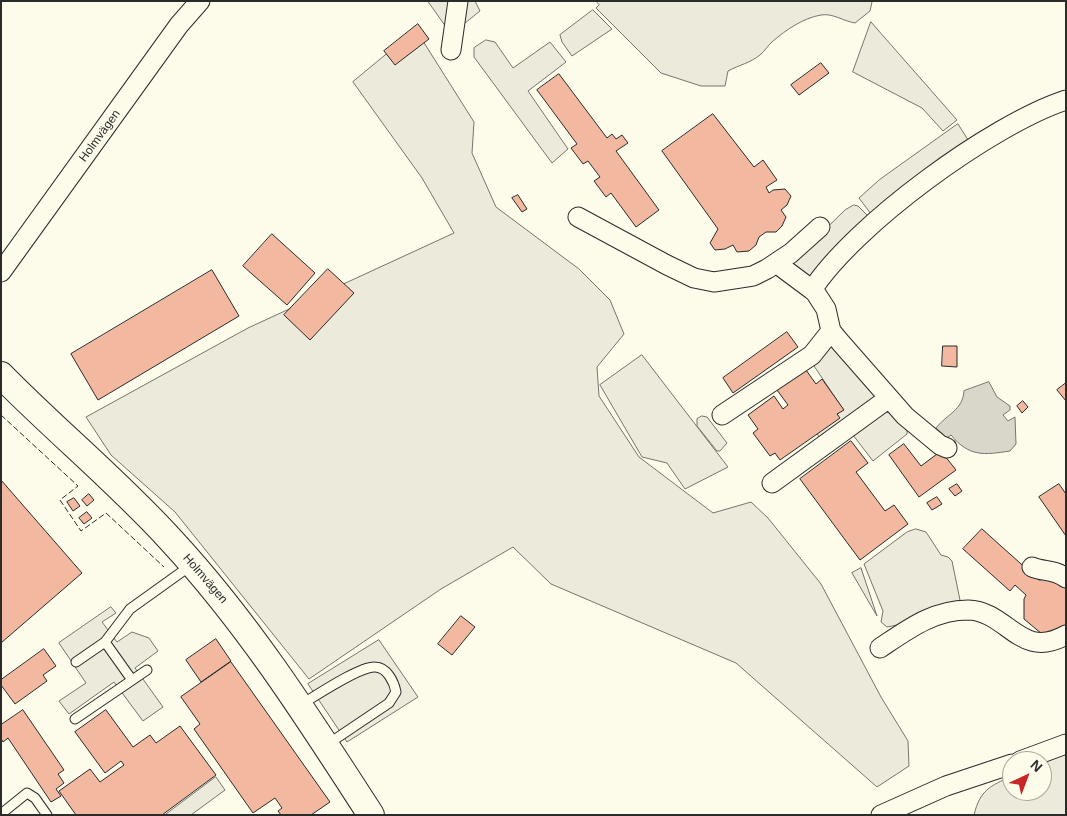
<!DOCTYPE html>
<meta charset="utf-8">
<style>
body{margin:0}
#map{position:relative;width:1067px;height:816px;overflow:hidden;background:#fdfbea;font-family:Helvetica,sans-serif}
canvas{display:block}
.frame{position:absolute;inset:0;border:2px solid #2b2b2b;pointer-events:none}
.north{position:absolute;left:1002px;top:751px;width:50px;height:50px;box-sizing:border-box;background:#fdfbea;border:1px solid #a9a89e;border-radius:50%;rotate:43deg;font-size:14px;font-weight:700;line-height:20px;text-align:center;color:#2b2b2b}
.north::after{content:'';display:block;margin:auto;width:18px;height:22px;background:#c62828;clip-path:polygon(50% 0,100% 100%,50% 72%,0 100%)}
</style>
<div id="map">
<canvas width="1067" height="816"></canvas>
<div class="frame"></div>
<div class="north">N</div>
</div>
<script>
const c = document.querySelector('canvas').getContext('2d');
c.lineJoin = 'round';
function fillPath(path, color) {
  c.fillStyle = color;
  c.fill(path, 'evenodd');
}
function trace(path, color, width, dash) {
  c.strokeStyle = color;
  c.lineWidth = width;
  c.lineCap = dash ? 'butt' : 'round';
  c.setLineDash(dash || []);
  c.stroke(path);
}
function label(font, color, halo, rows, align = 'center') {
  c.font = font + ' Helvetica,sans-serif';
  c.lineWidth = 4;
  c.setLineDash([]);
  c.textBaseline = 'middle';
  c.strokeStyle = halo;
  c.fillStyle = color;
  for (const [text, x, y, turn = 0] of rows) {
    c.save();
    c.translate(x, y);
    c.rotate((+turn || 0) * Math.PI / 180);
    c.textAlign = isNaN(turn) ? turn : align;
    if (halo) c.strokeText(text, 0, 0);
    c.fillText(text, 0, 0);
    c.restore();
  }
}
const green = new Path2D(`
 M 428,1 L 454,1 L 445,25 Z
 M 462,1 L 475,1 L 480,11 L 460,27 Z
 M 596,1 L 872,1 L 872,2 L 870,11 L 855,23 C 843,21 833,13 821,15 C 803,18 786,30 773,41 C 768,45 765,51 760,55 C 750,63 739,65 728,71 L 725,86 L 701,86 L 661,73 L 596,8 L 599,5 Z
 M 593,10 L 612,29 L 572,56 L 562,42 L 560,35 Z
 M 871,22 L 957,120 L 943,131 L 922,108 L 853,72 Z
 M 416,30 L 474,122 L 472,153 L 496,207 L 579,269 L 610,300 L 624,334 L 597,367 L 599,396 L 639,457 L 713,513 L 751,502 L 768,518 L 821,584 L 881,697 L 908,741 L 909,766 L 877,787 L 736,663 L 551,584 L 513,547 L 441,589 L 309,679 L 175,512 L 111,455 L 86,417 L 248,328 L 454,233 L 422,178 L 353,82 Z
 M 486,40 L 495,42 L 513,68 L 550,42 L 566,62 L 528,91 L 568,149 L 552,163 L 474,57 L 474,48 Z
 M 958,124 L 970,143 L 871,214 L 859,198 L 879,180 Z
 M 854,205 L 858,206 L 870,218 L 815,275 L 809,278 L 791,263 L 845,210 Z
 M 830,343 L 875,396 L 875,400 L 822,440 L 817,434 L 843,409 L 814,366 L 814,361 Z
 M 884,412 L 894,413 L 907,427 L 907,434 L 873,461 L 853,435 Z
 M 702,416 L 707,417 L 727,443 L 720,451 L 717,451 L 697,426 L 697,419 Z
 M 916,529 L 926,532 L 941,555 L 948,557 L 952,561 L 960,600 L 902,624 L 887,627 L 881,622 L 883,611 L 864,564 L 907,532 Z
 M 861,568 L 877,616 L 852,573 Z
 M 1066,754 L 1066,815 L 974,815 C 980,790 990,786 1012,776 L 1012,791 L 1042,791 L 1042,764 Z`);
fillPath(green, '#ecebdb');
trace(green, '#74746e', 1);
const parking = new Path2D(`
 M 642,355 L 728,467 L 685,489 L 667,463 L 642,457 L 600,385 Z
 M 111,607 L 116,613 L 102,622 L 117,642 L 132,632 L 149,638 L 158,651 L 135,668 L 163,707 L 143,721 L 114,682 L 69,714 L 59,701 L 86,683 L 59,643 Z
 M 379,640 L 418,697 L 347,742 L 308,684 Z
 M 216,777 L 225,790 L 191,815 L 165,815 Z`);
fillPath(parking, '#eceadb');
trace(parking, '#74746e', 1);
const water = new Path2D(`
 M 989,382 L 997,397 L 1010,406 L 1010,410 L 1003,415 L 1008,421 L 1015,417 L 1016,444 L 1010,451 C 984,455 969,457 951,435 L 947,438 L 936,428 C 947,414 963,410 964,391 Z`);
fillPath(water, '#d8d7c9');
trace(water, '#74746e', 1);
const building = new Path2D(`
 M 418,24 L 429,39 L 395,65 L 384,51 Z
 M 821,63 L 829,73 L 799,95 L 791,85 Z
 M 559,74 L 607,138 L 612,134 L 616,139 L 622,135 L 628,143 L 616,151 L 659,210 L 636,227 L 611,193 L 606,197 L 594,181 L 600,177 L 588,161 L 583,164 L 571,148 L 577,144 L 537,90 Z
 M 713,114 L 754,167 L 763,160 L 777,180 L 766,187 L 769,193 L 773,190 L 785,189 L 791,196 L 787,205 L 781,210 L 786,217 L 782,226 L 776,232 L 766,232 L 759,237 L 756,245 L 749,251 L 737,252 L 733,245 L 725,249 L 715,250 L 710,243 L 718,229 L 662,151 Z
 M 518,195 L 527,209 L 522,212 L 512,198 Z
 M 272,234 L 315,273 L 287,305 L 243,266 Z
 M 328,269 L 354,293 L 310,340 L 284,315 Z
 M 212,270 L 239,316 L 98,400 L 71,354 Z
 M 787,332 L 798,347 L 733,393 L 723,378 Z
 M 943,346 L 957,346 L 957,367 L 942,366 Z
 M 806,370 L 816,384 L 822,379 L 844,410 L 837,414 L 840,418 L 780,460 L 775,453 L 770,456 L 753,433 L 758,429 L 748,415 L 774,396 L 783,409 L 788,405 L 777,390 Z
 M 1066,383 L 1066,401 L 1057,390 Z
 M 1023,401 L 1028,407 L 1022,413 L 1017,406 Z
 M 851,441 L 868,463 L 856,472 L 885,511 L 894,505 L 908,524 L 860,560 L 800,479 Z
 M 904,444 L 921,466 L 941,451 L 956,470 L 919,497 L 889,455 Z
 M 1,480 L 82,573 L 1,643 Z
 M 957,484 L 962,491 L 955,496 L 949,489 Z
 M 1059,484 L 1066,494 L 1066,536 L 1039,497 Z
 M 89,494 L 94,500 L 87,506 L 82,500 Z
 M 937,497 L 942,504 L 932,510 L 927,503 Z
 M 74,498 L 80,506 L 73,511 L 67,502 Z
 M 87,512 L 92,518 L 84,524 L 79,518 Z
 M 982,529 L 1039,580 L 1060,577 L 1066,582 L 1066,630 L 1042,634 L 1024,619 L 1024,599 L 1026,595 L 1015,585 L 1010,591 L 963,549 Z
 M 461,616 L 475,627 L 452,655 L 438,644 Z
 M 216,639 L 231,661 L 201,682 L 186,660 Z
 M 44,649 L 56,666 L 43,675 L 47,681 L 15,704 L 1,685 L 1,680 Z
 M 231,662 L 330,802 L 311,815 L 281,815 L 278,811 L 282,808 L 275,798 L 253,813 L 194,729 L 200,724 L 181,697 Z
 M 23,710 L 64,770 L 58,774 L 64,783 L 56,789 L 61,796 L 51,802 L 8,738 L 3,742 L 1,739 L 1,725 Z
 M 106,710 L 133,747 L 150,735 L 156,743 L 180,726 L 216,775 L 162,815 L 76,815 L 59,791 L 90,769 L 100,782 L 124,765 L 121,761 L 105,773 L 75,732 Z`);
fillPath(building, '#f2b8a0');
trace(building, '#2b2b2b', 1);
const lane = new Path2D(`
 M 105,642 L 132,680
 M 76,662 L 105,642 L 130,609 L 190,566
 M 302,704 C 317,695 360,666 375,667 C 387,667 394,682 396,692 L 389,703 L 328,744
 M 75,719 L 147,670
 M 1,814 L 27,793 L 35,798 L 47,815`);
const street = new Path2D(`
 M 451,50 L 458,1
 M 578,217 L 667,265 L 694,278 L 714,282 L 753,276 L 767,269 L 791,253 L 820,227
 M 776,263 L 815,292 L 826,309 L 831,331 L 841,343 L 905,416 L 940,445 L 947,448
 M 1,272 L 179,25 L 200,1
 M 812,290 C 854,225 992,124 1066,100
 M 722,415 L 812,355 L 831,331
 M 772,483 L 889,398
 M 1032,567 C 1044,572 1054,569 1066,578
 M 880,648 C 907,630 933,610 968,610 C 1008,611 1020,661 1066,635
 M 1020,761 L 1066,744
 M 881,815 L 946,786 L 1012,764`);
const secondary = new Path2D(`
 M 1,375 C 56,431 117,481 170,539 C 248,623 309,719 371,815`);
trace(lane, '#2b2b2b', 11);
trace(street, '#2b2b2b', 21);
trace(secondary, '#2b2b2b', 28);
trace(lane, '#fdfbea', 9);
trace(street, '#fdfbea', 19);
trace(secondary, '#fdfbea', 26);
trace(new Path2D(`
 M 1,415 L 78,486 L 60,500 L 81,531 L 106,513 L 164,567`), '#2b2b2b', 1, [6, 2.5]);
label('12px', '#2b2b2b', '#fdfbea', [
 ["Holmvägen",100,136,-54],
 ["Holmvägen",205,579,49]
]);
</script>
